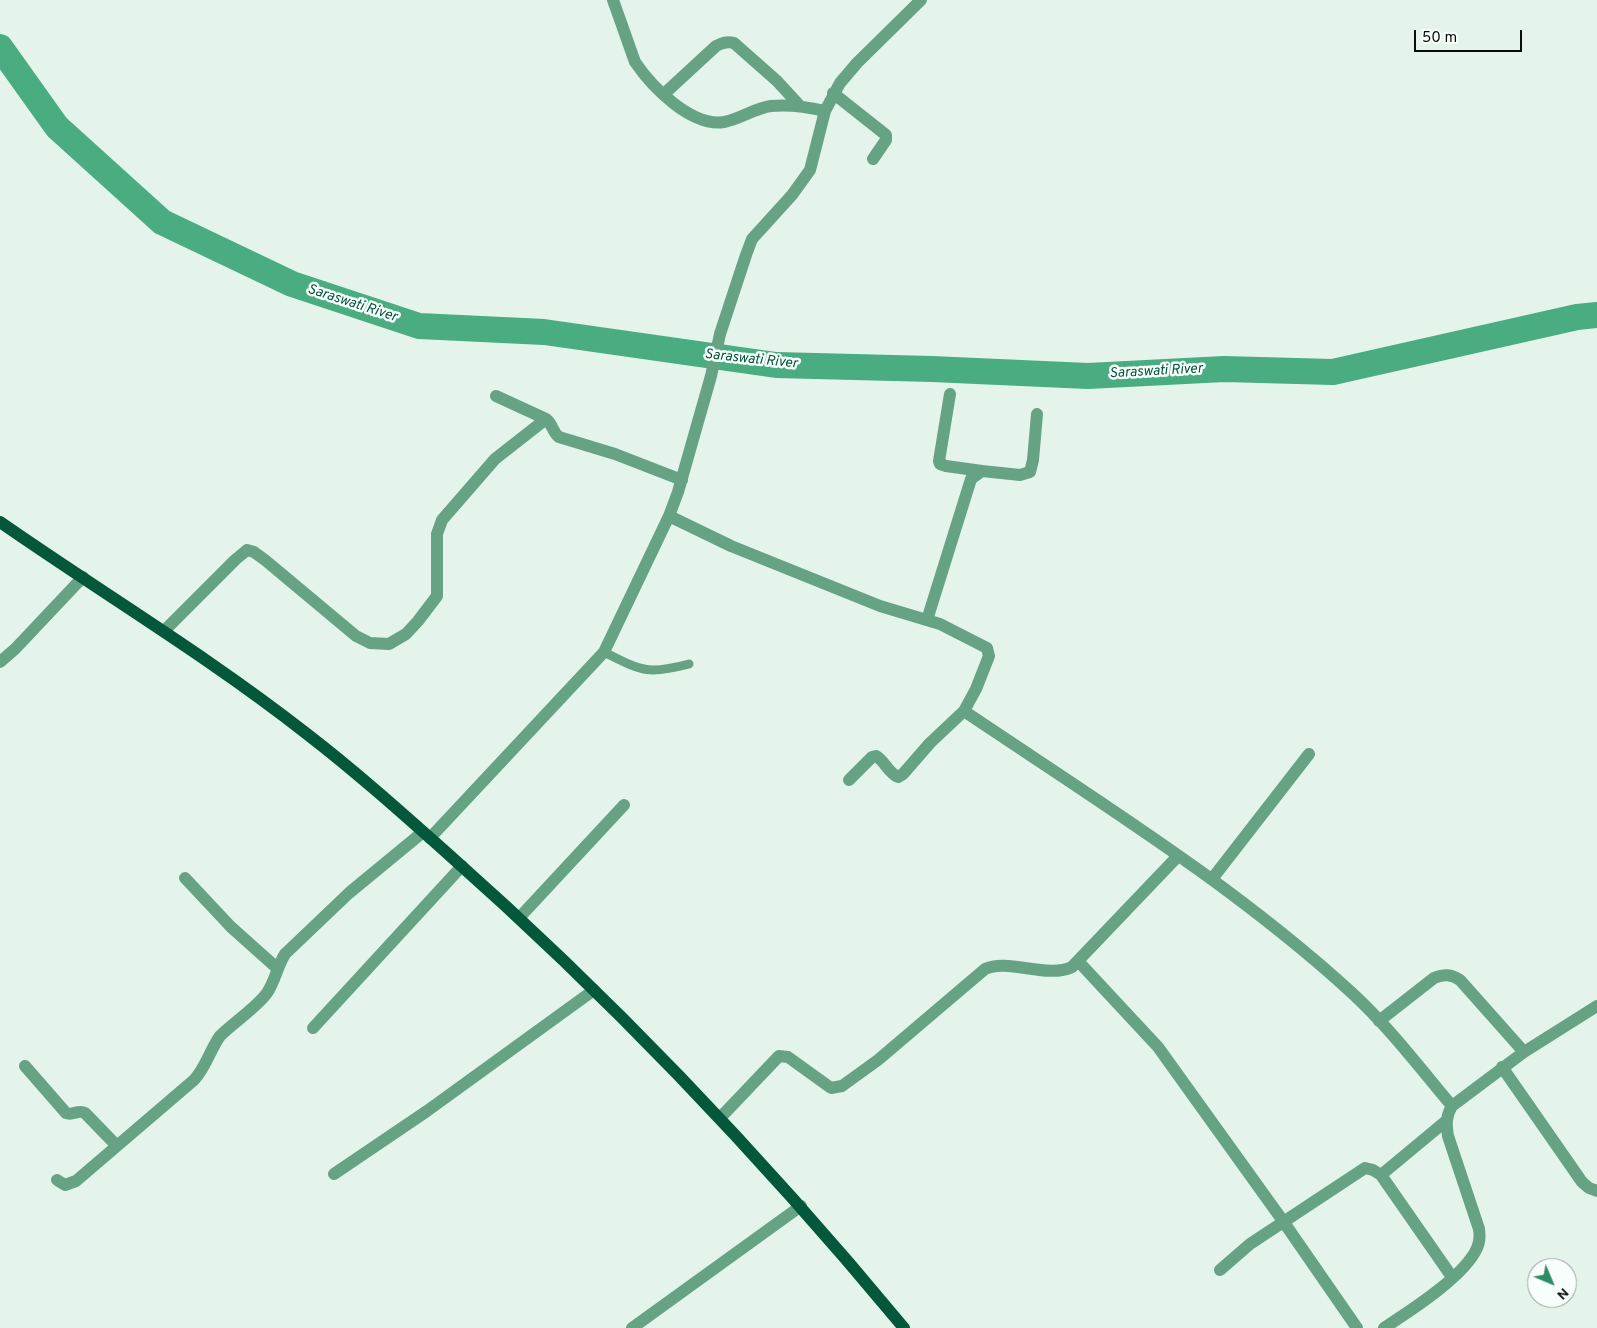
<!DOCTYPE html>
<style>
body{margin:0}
#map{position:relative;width:1597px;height:1328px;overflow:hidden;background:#e4f4eb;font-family:Overpass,sans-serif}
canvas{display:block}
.north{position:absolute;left:1527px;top:1258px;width:50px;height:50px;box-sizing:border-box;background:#f8fefb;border:1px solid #989e9b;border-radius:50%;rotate:135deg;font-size:14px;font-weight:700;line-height:20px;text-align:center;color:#080e0b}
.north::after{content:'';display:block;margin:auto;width:18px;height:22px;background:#2b8b64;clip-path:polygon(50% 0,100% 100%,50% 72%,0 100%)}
.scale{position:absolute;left:1414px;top:30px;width:108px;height:22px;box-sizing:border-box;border:2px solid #080e0b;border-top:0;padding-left:6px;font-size:15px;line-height:18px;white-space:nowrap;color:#080e0b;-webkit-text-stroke:4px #f8fefb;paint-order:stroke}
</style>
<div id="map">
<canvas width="1597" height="1328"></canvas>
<div class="north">N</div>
<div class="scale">50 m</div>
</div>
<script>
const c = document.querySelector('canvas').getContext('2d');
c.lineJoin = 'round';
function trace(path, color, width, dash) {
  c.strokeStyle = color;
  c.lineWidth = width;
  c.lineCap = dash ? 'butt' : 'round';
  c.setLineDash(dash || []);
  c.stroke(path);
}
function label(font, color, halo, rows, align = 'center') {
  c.font = font + ' Overpass,sans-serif';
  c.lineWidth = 5;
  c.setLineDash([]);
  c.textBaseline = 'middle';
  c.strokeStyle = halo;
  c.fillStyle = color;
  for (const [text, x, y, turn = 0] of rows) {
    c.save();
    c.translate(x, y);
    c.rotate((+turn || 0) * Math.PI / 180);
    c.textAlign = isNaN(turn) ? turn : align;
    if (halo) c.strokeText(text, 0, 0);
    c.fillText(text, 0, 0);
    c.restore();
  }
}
trace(new Path2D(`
 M 0,47 L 57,127 L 162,222 L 292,284 L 419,326 L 544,332 L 776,365 L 932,369 L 1088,376 L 1224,369 L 1333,372 L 1577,317 L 1597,315`), '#4aac81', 26);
trace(new Path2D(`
 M 604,652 C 642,671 647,675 689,664`), '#66a385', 9);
trace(new Path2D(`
 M 613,0 L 635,62 C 652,87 691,127 724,122 C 740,119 755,108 771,106 C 789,104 808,107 825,111
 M 833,93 L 886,135 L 886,140 L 873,159
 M 664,94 L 716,46 C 722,43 727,41 734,43 L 777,81 L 800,106
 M 950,394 L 939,461 L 940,464 L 946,466 L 982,471
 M 496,396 L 546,419 C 553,424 552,432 559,437 L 615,454 L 682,480
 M 669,516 L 731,546 L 880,606 L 940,624 L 987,648 L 989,656 L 976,689 L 964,711 L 930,743 L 903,774 L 898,777 C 888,773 885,761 876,756 L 872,757 L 849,780
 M 927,620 L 971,479 L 982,471 L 1020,475 L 1030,472 L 1033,460 L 1037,414
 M 164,631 L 235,560 L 247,550 L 254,552 L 265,560 L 356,636 L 370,643 L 389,644 L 406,634 L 418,621 L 437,596 L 437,534 L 442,520 L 495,459 L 546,419
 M 0,662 L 15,649 L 83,577
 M 964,711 C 1096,800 1234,885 1352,993 C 1389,1027 1420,1068 1452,1106
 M 430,838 L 604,652 L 669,516 L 678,492 L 711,376 L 720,334 L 746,255 L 752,239 L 792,195 L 810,170 L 825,111 L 840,83 L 857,63 L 921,0
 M 185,878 L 231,927 L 278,969
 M 1212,879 L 1309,754
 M 519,918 L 624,805
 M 1078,961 L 1158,1047 L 1283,1221 L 1357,1328
 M 1379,1021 L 1434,978 C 1444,974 1451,974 1460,980 L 1524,1052
 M 313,1028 L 462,866
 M 25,1066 L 66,1113 C 73,1116 78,1109 85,1113 L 117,1146
 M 1502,1067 L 1582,1182 L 1589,1188 L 1597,1191
 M 720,1118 L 779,1056 L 788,1057 L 831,1088 L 842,1086 L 878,1060 L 985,969 C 1008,958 1047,979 1072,967 L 1178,856
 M 334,1174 L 427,1111 L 594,990
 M 1381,1175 L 1446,1121
 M 57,1180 L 65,1185 L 76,1181 L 194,1080 C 206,1067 210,1050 220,1036 C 234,1022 256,1008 267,993 C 275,981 277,967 285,954 L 349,893 L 423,832
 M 1220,1270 L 1250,1244 L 1365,1168 L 1373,1170 L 1381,1175 L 1452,1277
 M 632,1328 L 801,1206
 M 1384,1328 C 1410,1311 1465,1276 1477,1248 C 1480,1242 1480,1236 1479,1229 L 1448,1136 C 1446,1124 1446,1116 1452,1106 L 1524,1052 L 1597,1006`), '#66a385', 12);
trace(new Path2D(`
 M 0,522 C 102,593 209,657 307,734 C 355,771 401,812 447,853 C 612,999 764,1159 904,1328`), '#03583b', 12);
label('italic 14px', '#005337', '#f8fefb', [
 ["Saraswati River",352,304,18],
 ["Saraswati River",751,360,6],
 ["Saraswati River",1156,372,-3]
]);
</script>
